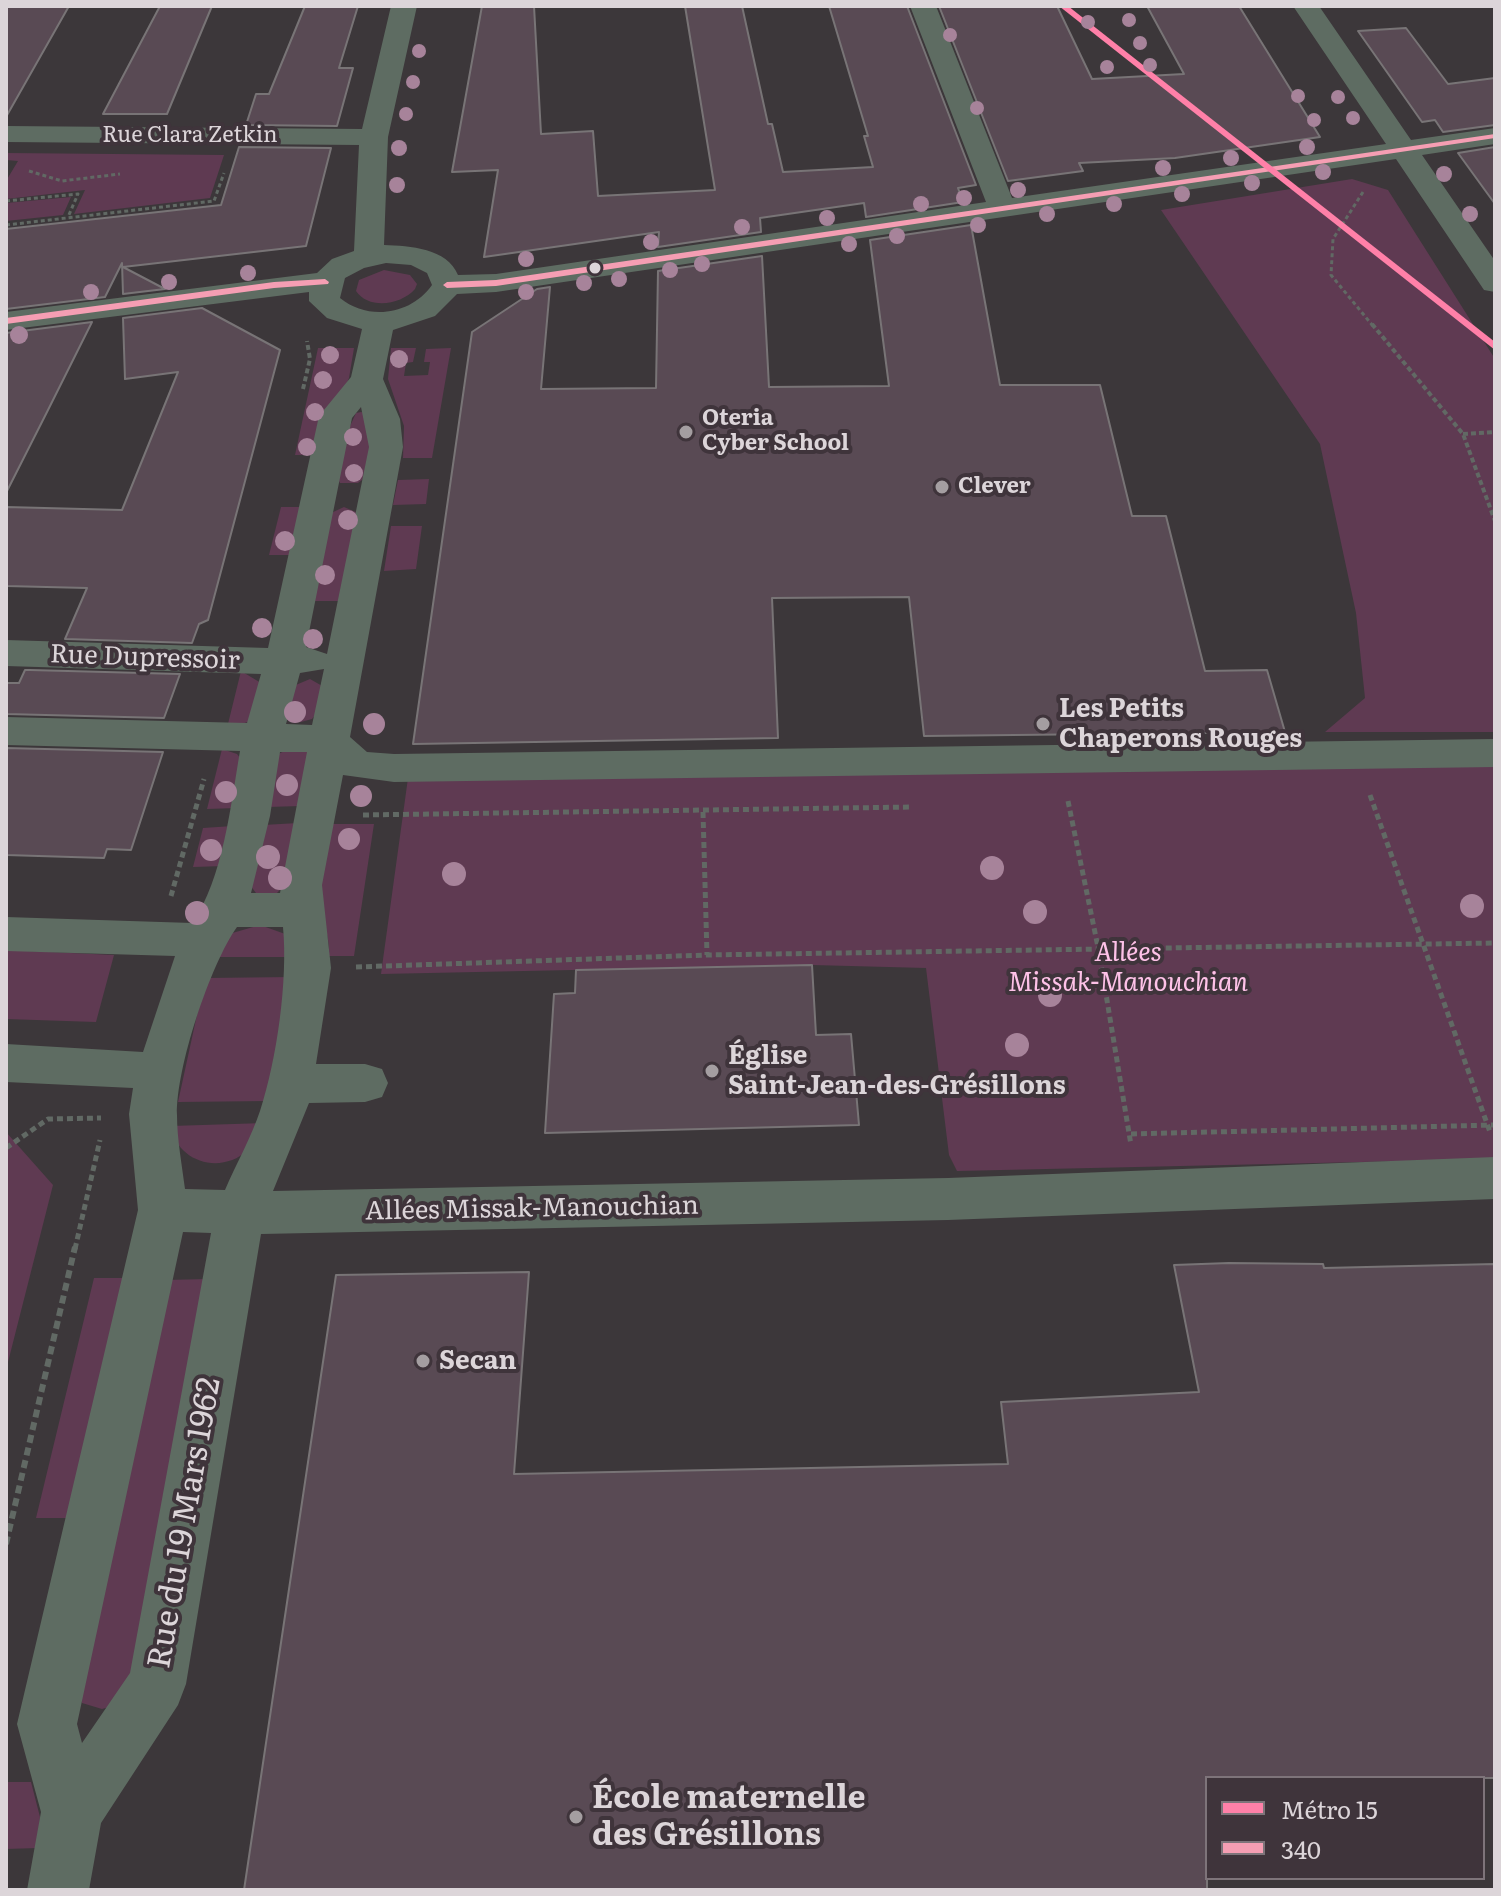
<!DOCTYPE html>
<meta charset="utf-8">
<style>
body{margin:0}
#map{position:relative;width:1501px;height:1896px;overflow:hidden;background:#3c373a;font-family:Literata,serif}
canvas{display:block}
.frame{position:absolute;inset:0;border:8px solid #dcd5d9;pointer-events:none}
.legend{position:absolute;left:1205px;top:1776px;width:280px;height:104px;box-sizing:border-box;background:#3f343b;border:2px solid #7e747a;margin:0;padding:10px 14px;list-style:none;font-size:24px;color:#dcd5d9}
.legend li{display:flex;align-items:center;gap:16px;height:40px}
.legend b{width:40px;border:2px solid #7e747a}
</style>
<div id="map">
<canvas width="1501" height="1896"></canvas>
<div class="frame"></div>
<ul class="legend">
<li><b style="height:10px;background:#ff80a8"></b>Métro 15</li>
<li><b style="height:10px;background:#f59eb3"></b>340</li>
</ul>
</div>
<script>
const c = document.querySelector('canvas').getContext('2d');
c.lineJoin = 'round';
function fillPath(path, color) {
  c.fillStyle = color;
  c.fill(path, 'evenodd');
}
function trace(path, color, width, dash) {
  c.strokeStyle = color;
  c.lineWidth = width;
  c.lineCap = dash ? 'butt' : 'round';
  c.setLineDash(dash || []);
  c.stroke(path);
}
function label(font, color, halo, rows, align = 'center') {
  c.font = font + ' Literata,serif';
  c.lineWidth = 8;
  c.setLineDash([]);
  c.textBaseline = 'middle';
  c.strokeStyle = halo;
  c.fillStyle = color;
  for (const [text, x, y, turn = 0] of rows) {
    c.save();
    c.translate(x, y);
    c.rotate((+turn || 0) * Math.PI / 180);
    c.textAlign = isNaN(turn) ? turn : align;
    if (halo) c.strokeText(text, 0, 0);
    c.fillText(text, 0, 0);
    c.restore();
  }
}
fillPath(new Path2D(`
 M 6,153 L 224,155 L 210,198 L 74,214 L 85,190 L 6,199 L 6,181 L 18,161 L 6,160 Z
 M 1352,179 L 1388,190 L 1495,359 L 1495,732 L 1325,732 L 1365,698 L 1356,613 L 1320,444 L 1161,210 Z
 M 71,197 L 63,215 L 6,221 L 6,203 Z
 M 384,270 L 410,275 L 417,284 L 415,289 C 401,305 369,310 356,291 L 359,280 Z
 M 318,348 L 354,348 L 349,378 L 317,455 L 295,455 Z
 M 391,348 L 416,348 L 413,362 L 406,363 L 404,376 L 428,375 L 430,362 L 424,362 L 426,349 L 451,348 L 432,458 L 403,458 L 404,426 L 388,379 Z
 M 361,412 L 366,413 L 372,439 L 366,477 L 358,483 L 340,483 C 330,465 348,431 356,413 Z
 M 429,479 L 426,504 L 393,505 L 398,480 Z
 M 281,507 L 306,507 L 295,555 L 269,555 Z
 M 344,507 L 358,513 L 341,601 L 310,601 L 329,514 Z
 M 391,526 L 422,526 L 416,569 L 384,571 Z
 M 241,671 L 261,683 L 248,722 L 227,728 Z
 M 310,679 L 324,687 L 319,710 L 312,719 L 301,722 L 289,718 L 286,710 L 291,687 Z
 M 296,746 L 312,754 L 301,806 L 267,807 L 278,754 Z
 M 222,749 L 237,754 L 244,763 L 237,808 L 207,809 Z
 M 1495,762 L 1495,1159 L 957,1171 L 949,1155 L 926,968 L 812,965 L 381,974 L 408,778 Z
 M 298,823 L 287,882 L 277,893 L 256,893 L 250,885 L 263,825 Z
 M 328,824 L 374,824 L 354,956 L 329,956 C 331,931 316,912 316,887 C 316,867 324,844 328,824 Z
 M 233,826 L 224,866 L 193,867 L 203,828 Z
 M 260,925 L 288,935 L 297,957 L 212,957 L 229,934 Z
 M 6,950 L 114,955 L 96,1022 L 6,1019 Z
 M 293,977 L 269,1101 L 178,1102 L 205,978 Z
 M 265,1123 C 260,1131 255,1143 248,1150 C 220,1176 176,1161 171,1126 Z
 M 6,1132 L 53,1185 L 6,1370 Z
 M 94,1278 L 130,1278 L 73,1518 L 36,1518 Z
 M 209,1279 L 128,1690 L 116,1705 L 102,1709 L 82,1703 L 78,1688 L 165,1280 Z
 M 6,1782 L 31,1782 L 40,1817 L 38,1848 L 6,1849 Z`), '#5f3a52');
const building = new Path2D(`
 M 6,6 L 69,6 L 6,117 Z
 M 160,6 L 212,6 L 167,114 L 103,114 Z
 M 305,6 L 358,6 L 339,68 L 353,68 L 337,126 L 246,125 L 256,94 L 269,94 Z
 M 482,6 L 534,6 L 541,134 L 593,131 L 598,196 L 715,190 L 685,6 L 742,6 L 768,124 L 772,124 L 783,172 L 873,167 L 864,136 L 868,136 L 829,6 L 907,6 L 976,185 L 958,188 L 963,202 L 866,217 L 864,203 L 760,218 L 761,232 L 658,247 L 659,232 L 484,257 L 498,170 L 452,172 Z
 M 939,6 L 1057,6 L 1092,79 L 1184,74 L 1147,6 L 1239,6 L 1320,137 L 1175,158 L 1079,163 L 1083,171 L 1008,181 Z
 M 1406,28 L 1448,84 L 1495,78 L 1495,125 L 1443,132 L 1435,120 L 1422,122 L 1358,31 Z
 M 239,147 L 331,148 L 306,246 L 123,267 L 165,289 L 123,294 L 122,263 L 105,297 L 6,309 L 6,229 L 221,205 Z
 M 1495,147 L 1495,204 L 1458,153 Z
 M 971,225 L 1000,385 L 1100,385 L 1132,516 L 1166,516 L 1205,671 L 1267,670 L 1285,732 L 924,736 L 909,597 L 772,598 L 778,738 L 413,744 L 472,332 L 537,289 L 550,287 L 541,389 L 656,388 L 658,271 L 762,256 L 769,387 L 889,386 L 870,240 Z
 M 202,308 L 280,350 L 208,620 L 199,624 L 192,643 L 65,639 L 87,588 L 6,586 L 6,507 L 122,510 L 178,372 L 125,379 L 123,318 Z
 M 92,322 L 47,412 L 6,493 L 6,333 Z
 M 25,670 L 30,670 L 180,674 L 164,718 L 6,714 L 6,683 L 19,683 Z
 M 6,748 L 163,752 L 131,850 L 107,849 L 104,858 L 6,855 Z
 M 812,965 L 816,1035 L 851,1034 L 859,1125 L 545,1133 L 554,994 L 575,993 L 576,970 Z
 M 1229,1263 L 1323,1264 L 1324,1268 L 1495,1264 L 1495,1778 L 1207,1778 L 1207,1890 L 244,1890 L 336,1275 L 529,1272 L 514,1474 L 1008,1464 L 1001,1402 L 1199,1392 L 1174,1265 Z`);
fillPath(building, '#594a54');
trace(building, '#787476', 2);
trace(new Path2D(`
 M 29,171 L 62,181 L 120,174
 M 1363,192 L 1333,239 L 1331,275 L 1373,326
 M 6,201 L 78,194 L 68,217
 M 6,225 L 214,201 L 224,173`), '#616964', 3, [4, 3]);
trace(new Path2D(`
 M 1372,324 L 1463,434 L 1495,521
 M 303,389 L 310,359 L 307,341
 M 1463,434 L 1495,432`), '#616964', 4, [5, 3]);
trace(new Path2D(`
 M 1370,795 L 1490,1132
 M 1068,801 L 1099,952 L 1131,1145
 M 703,812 L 707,955
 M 363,815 L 912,807
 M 171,896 L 204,779
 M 356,967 L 707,955 L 1495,943
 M 1131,1134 L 1495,1125
 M 6,1148 L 48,1119 L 101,1118
 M 75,1249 L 100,1140`), '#616964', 5, [6, 4]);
trace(new Path2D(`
 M 6,1544 L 75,1247`), '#616964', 6, [8, 5]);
fillPath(new Path2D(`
 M 391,6 L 417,6 L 388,137 L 384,245 C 410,246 447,248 458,275 L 496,274 L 986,202 L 910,6 L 936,6 L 1012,198 L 1386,144 L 1293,6 L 1319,6 L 1411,140 L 1495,128 L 1495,144 L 1422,155 L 1495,261 L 1495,292 L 1484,290 L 1396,159 L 496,292 L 457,294 L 435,316 L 393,330 L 383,379 L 400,419 L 403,447 L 350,737 L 367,752 L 394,754 L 1495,739 L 1495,767 L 394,782 L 343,775 L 322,885 L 331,968 L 316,1064 L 365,1064 L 382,1069 L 388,1083 L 382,1097 L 365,1102 L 309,1103 L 273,1191 L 948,1178 L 1495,1157 L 1495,1199 L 948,1220 L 261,1234 L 186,1684 L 178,1705 L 101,1823 L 89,1890 L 27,1890 L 41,1812 L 17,1724 L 138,1210 L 129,1114 L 133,1088 L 6,1082 L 6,1044 L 143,1052 L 175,956 L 6,951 L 6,917 L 192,923 C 223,880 231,803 240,751 L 6,745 L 6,717 L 247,723 L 261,674 L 6,666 L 6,640 L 268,648 L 319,416 L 351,377 L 362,329 L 327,318 L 309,301 L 309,292 L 6,330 L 6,312 L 317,273 L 332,259 L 354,251 L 359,145 L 6,142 L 6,126 L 362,129 ZM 386,263 L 411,265 L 427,273 L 432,285 C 411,315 368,321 340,298 L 345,278 L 364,268 ZM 361,407 L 369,447 L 327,654 L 306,647 L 352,418 ZM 324,669 L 312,725 L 286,724 L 300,673 ZM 280,752 L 307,752 L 280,893 L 251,893 L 270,816 ZM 237,927 L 283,927 C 288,980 277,1059 260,1111 C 251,1138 236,1164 225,1190 L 185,1189 C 182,1165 177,1139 177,1115 C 176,1068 210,965 237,927 ZM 183,1232 L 211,1233 L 130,1673 L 82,1743 L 77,1724 Z`), '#5e6c62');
fillPath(new Path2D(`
 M 1495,134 L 1495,138 L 496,286 L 447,288 L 443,285 L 447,282 L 496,280 Z
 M 325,279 L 329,282 L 328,284 L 274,288 L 6,324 L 6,318 L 274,282 Z`), '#f59eb3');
fillPath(new Path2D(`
 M 1059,6 L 1068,6 L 1495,342 L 1495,350 Z`), '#ff80a8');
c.fillStyle = '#a7839a';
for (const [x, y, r] of [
 [1129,20,7],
 [1088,22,7],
 [950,35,7],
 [1140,43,7],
 [419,51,7],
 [1150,65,7],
 [1107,67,7],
 [413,82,7],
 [1298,96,7],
 [1338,97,7],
 [977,108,7],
 [406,114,7],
 [1353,118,7],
 [1314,120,7],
 [1307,147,8],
 [399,148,8],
 [1231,158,8],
 [1163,168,8],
 [1323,172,8],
 [1444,174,8],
 [1252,183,8],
 [397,185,8],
 [1018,190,8],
 [1182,194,8],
 [964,198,8],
 [921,204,8],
 [1114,204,8],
 [1047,214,8],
 [1470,214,8],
 [827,218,8],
 [978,225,8],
 [742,227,8],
 [897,236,8],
 [651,242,8],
 [849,244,8],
 [526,259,8],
 [702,264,8],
 [670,270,8],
 [248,273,8],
 [619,279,8],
 [169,282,8],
 [584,283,8],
 [91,292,8],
 [526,292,8],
 [19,335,9],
 [330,355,9],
 [399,359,9],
 [323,380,9],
 [315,412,9],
 [353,437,9],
 [307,447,9],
 [354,473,9],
 [348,520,10],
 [285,541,10],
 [325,575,10],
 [262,628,10],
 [313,639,10],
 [295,712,11],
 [374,724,11],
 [287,785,11],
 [226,792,11],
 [361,796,11],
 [349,839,11],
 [211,850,11],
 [268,857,12],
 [992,868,12],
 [454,874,12],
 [280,878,12],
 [1472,906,12],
 [1035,912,12],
 [197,913,12],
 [1050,995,12],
 [1017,1045,12]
]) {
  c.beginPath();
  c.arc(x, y, r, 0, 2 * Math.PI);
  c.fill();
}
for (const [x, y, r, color] of [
 [595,268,7,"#dcd5d9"],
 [686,432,8,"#a49ea1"],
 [942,487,8,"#a49ea1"],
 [1043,724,8,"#a49ea1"],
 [712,1071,8,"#a49ea1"],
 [423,1361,8,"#a49ea1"],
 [576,1817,8,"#a49ea1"]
]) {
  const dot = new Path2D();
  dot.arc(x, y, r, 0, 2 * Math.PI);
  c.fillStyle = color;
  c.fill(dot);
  trace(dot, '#3f343b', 3);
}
label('22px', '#dcd5d9', '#3f343b', [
 ["Rue Clara Zetkin",190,136]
]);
label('bold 22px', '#dcd5d9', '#3f343b', [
 ["Oteria",702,419],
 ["Cyber School",702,444],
 ["Clever",958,487]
], 'left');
label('26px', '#dcd5d9', '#3f343b', [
 ["Rue Dupressoir",145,658,2],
 ["Allées Missak-Manouchian",532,1209,-1]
]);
label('bold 26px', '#dcd5d9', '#3f343b', [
 ["Les Petits",1059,709],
 ["Chaperons Rouges",1059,739],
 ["Église",728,1056],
 ["Saint-Jean-des-Grésillons",728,1086],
 ["Secan",439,1361]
], 'left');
label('italic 26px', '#fec2e8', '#3f343b', [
 ["Allées",1128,953],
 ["Missak-Manouchian",1128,983]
]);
label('32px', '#dcd5d9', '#3f343b', [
 ["Rue du 19 Mars 1962",185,1523,-80]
]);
label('bold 32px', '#dcd5d9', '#3f343b', [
 ["École maternelle",592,1799],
 ["des Grésillons",592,1836]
], 'left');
</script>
